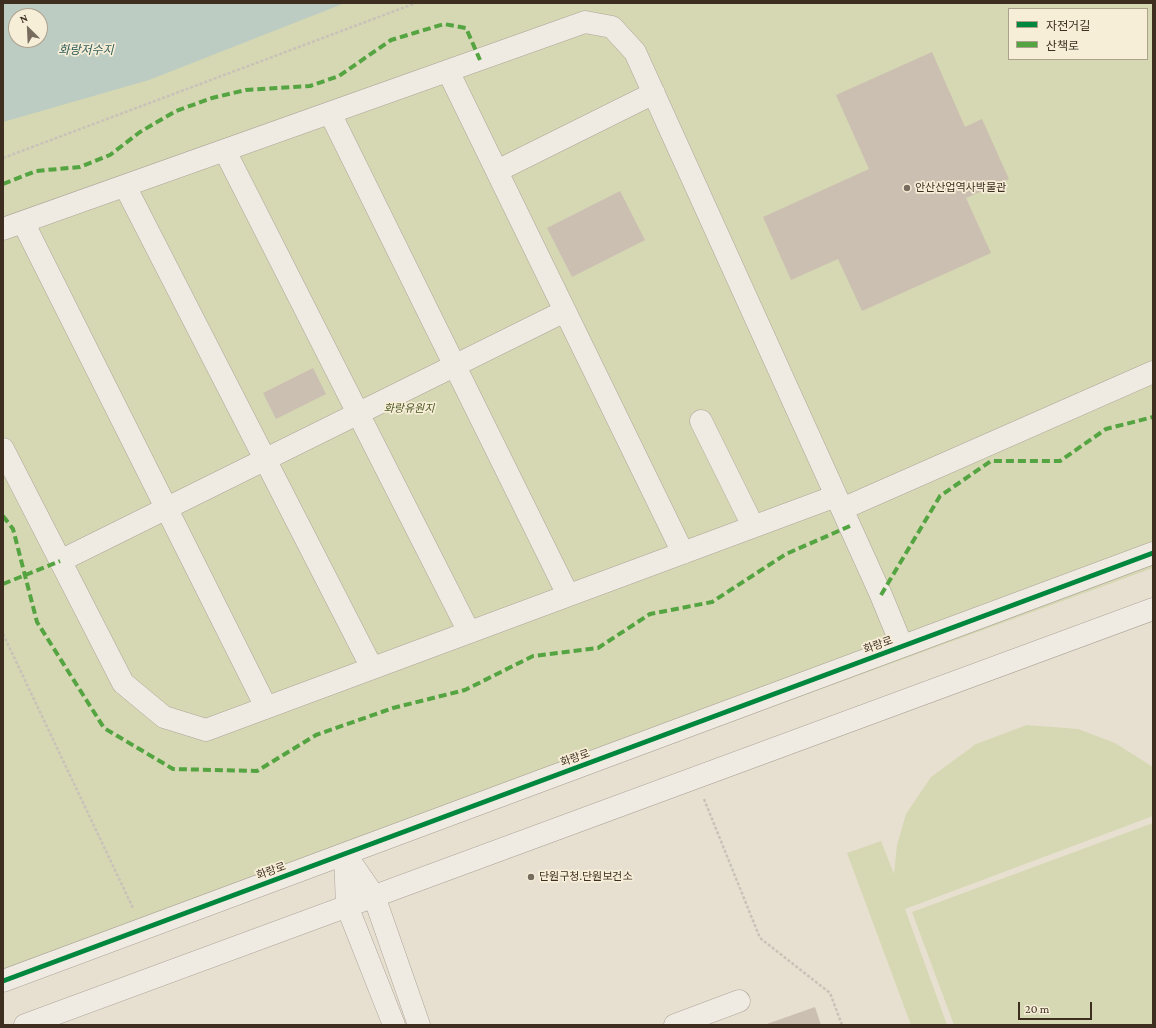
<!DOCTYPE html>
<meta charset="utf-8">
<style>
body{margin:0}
#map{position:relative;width:1156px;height:1028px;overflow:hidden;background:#e7e0d1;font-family:"Crimson Pro","Noto Sans KR",serif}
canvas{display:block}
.frame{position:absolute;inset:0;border:4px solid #3d2e20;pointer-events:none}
.legend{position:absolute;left:1008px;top:8px;width:140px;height:52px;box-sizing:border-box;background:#f7eed8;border:1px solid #ada18e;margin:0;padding:5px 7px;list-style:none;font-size:12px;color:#3d2e20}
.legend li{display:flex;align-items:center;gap:8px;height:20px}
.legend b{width:20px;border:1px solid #ada18e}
.north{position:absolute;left:8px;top:8px;width:40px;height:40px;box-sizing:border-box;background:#f7eed8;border:1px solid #ada18e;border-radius:50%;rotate:336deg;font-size:11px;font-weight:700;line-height:16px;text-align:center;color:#3d2e20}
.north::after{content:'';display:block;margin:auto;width:14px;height:18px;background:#786c5e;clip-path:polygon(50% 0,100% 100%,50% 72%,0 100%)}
.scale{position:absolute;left:1018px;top:1002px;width:74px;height:18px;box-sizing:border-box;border:2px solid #3d2e20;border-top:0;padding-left:5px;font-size:12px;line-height:14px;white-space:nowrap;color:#3d2e20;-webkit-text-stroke:3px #f7eed8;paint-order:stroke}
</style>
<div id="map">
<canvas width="1156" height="1028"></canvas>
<div class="frame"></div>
<ul class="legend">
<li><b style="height:5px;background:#00873e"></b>자전거길</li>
<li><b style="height:5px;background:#54a441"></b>산책로</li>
</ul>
<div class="north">N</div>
<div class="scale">20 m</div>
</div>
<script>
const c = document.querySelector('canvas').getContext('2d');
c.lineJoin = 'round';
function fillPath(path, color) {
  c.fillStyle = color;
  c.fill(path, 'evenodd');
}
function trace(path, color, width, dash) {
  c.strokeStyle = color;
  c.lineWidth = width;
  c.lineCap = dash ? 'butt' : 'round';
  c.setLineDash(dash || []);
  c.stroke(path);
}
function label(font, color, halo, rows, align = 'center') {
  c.font = font + ' "Crimson Pro","Noto Sans KR",serif';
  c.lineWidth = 3.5;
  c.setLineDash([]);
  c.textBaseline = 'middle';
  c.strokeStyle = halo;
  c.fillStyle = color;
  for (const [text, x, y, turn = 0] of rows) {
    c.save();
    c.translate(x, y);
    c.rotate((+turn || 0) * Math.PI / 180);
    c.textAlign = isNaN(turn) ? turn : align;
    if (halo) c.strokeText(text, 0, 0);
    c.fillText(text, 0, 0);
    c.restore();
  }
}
fillPath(new Path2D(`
 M 3,3 L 1153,3 L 1153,568 L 3,988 ZM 1009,9 L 1147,9 L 1147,59 L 1009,59 ZM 16,16 L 40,16 L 40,40 L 16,40 Z
 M 1027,725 L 1078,729 L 1115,743 L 1153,767 L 1153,816 L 905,909 L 947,1025 L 911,1025 L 847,853 L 881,841 L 894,874 L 897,845 L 906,814 L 931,777 L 976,744 Z
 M 1153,823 L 1153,1025 L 954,1025 L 912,912 Z`), '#d6d7b3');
fillPath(new Path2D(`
 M 3,3 L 345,3 L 149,80 L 3,122 ZM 16,16 L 40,16 L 40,40 L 16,40 Z`), '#bcccc2');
fillPath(new Path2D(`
 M 932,52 L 965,127 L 982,119 L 1009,179 L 966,198 L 991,253 L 862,311 L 838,259 L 791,280 L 763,217 L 869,169 L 836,95 Z
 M 620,191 L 645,240 L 572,277 L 547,228 Z
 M 313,368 L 326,394 L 276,419 L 263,393 Z
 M 815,1007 L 821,1025 L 764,1025 Z`), '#cbbfb2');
const minor = new Path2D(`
 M 448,71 L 683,553
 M 330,113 L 568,595
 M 225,151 L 469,632
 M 497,171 L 654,93
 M 125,186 L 372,668
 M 23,222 L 266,707
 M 3,229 L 585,22 L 612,27 L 635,52 L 881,595 L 902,646
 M 701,421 L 753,526
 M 3,449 L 123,683 L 164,717 L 206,730 L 836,496
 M 842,509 L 1153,372
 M 60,561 L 565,311
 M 345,854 L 374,896 L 419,1025
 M 345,854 L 347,906 L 394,1025
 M 3,981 L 1153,553
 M 25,1025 L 1153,609
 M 675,1025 L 739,1001`);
trace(minor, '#ada599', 23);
trace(new Path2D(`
 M 3,158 L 416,3
 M 3,634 L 133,908
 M 704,799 L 760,938 L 830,993 L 842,1025`), '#c8c2b9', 2.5, [3, 2]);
trace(minor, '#efebe3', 22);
trace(new Path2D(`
 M 3,184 L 36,171 L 80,167 L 110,155 L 140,132 L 176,111 L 212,98 L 246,90 L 310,86 L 339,76 L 391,40 L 444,24 L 466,28 L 480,60
 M 3,516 L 13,529 L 37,622 L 104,728 L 173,769 L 257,771 L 316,735 L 393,708 L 465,690 L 533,656 L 598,648 L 650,614 L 712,602 L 786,554 L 850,526
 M 3,584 L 60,561
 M 881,595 L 940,496 L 991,461 L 1060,461 L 1106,429 L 1153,417`), '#54a441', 4, [8, 4]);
trace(new Path2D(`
 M 3,981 L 1153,553`), '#00873e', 5);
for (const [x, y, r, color] of [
 [907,188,4,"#786c5e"],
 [531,877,4,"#786c5e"]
]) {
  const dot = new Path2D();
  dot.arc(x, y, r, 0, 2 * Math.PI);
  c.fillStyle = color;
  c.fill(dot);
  trace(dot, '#f7eed8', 1.5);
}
label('11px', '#3d2e20', '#f7eed8', [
 ["안산산업역사박물관",915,188],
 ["단원구청.단원보건소",539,877]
], 'left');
label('italic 11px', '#4d5a26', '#f7eed8', [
 ["화랑유원지",409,409]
]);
label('11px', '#3d2e20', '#f7eed8', [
 ["화랑로",878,645,-20],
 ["화랑로",575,758,-20],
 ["화랑로",271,871,-20]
]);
label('italic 12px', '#2f5d5a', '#f7eed8', [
 ["화랑저수지",86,50]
]);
</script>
